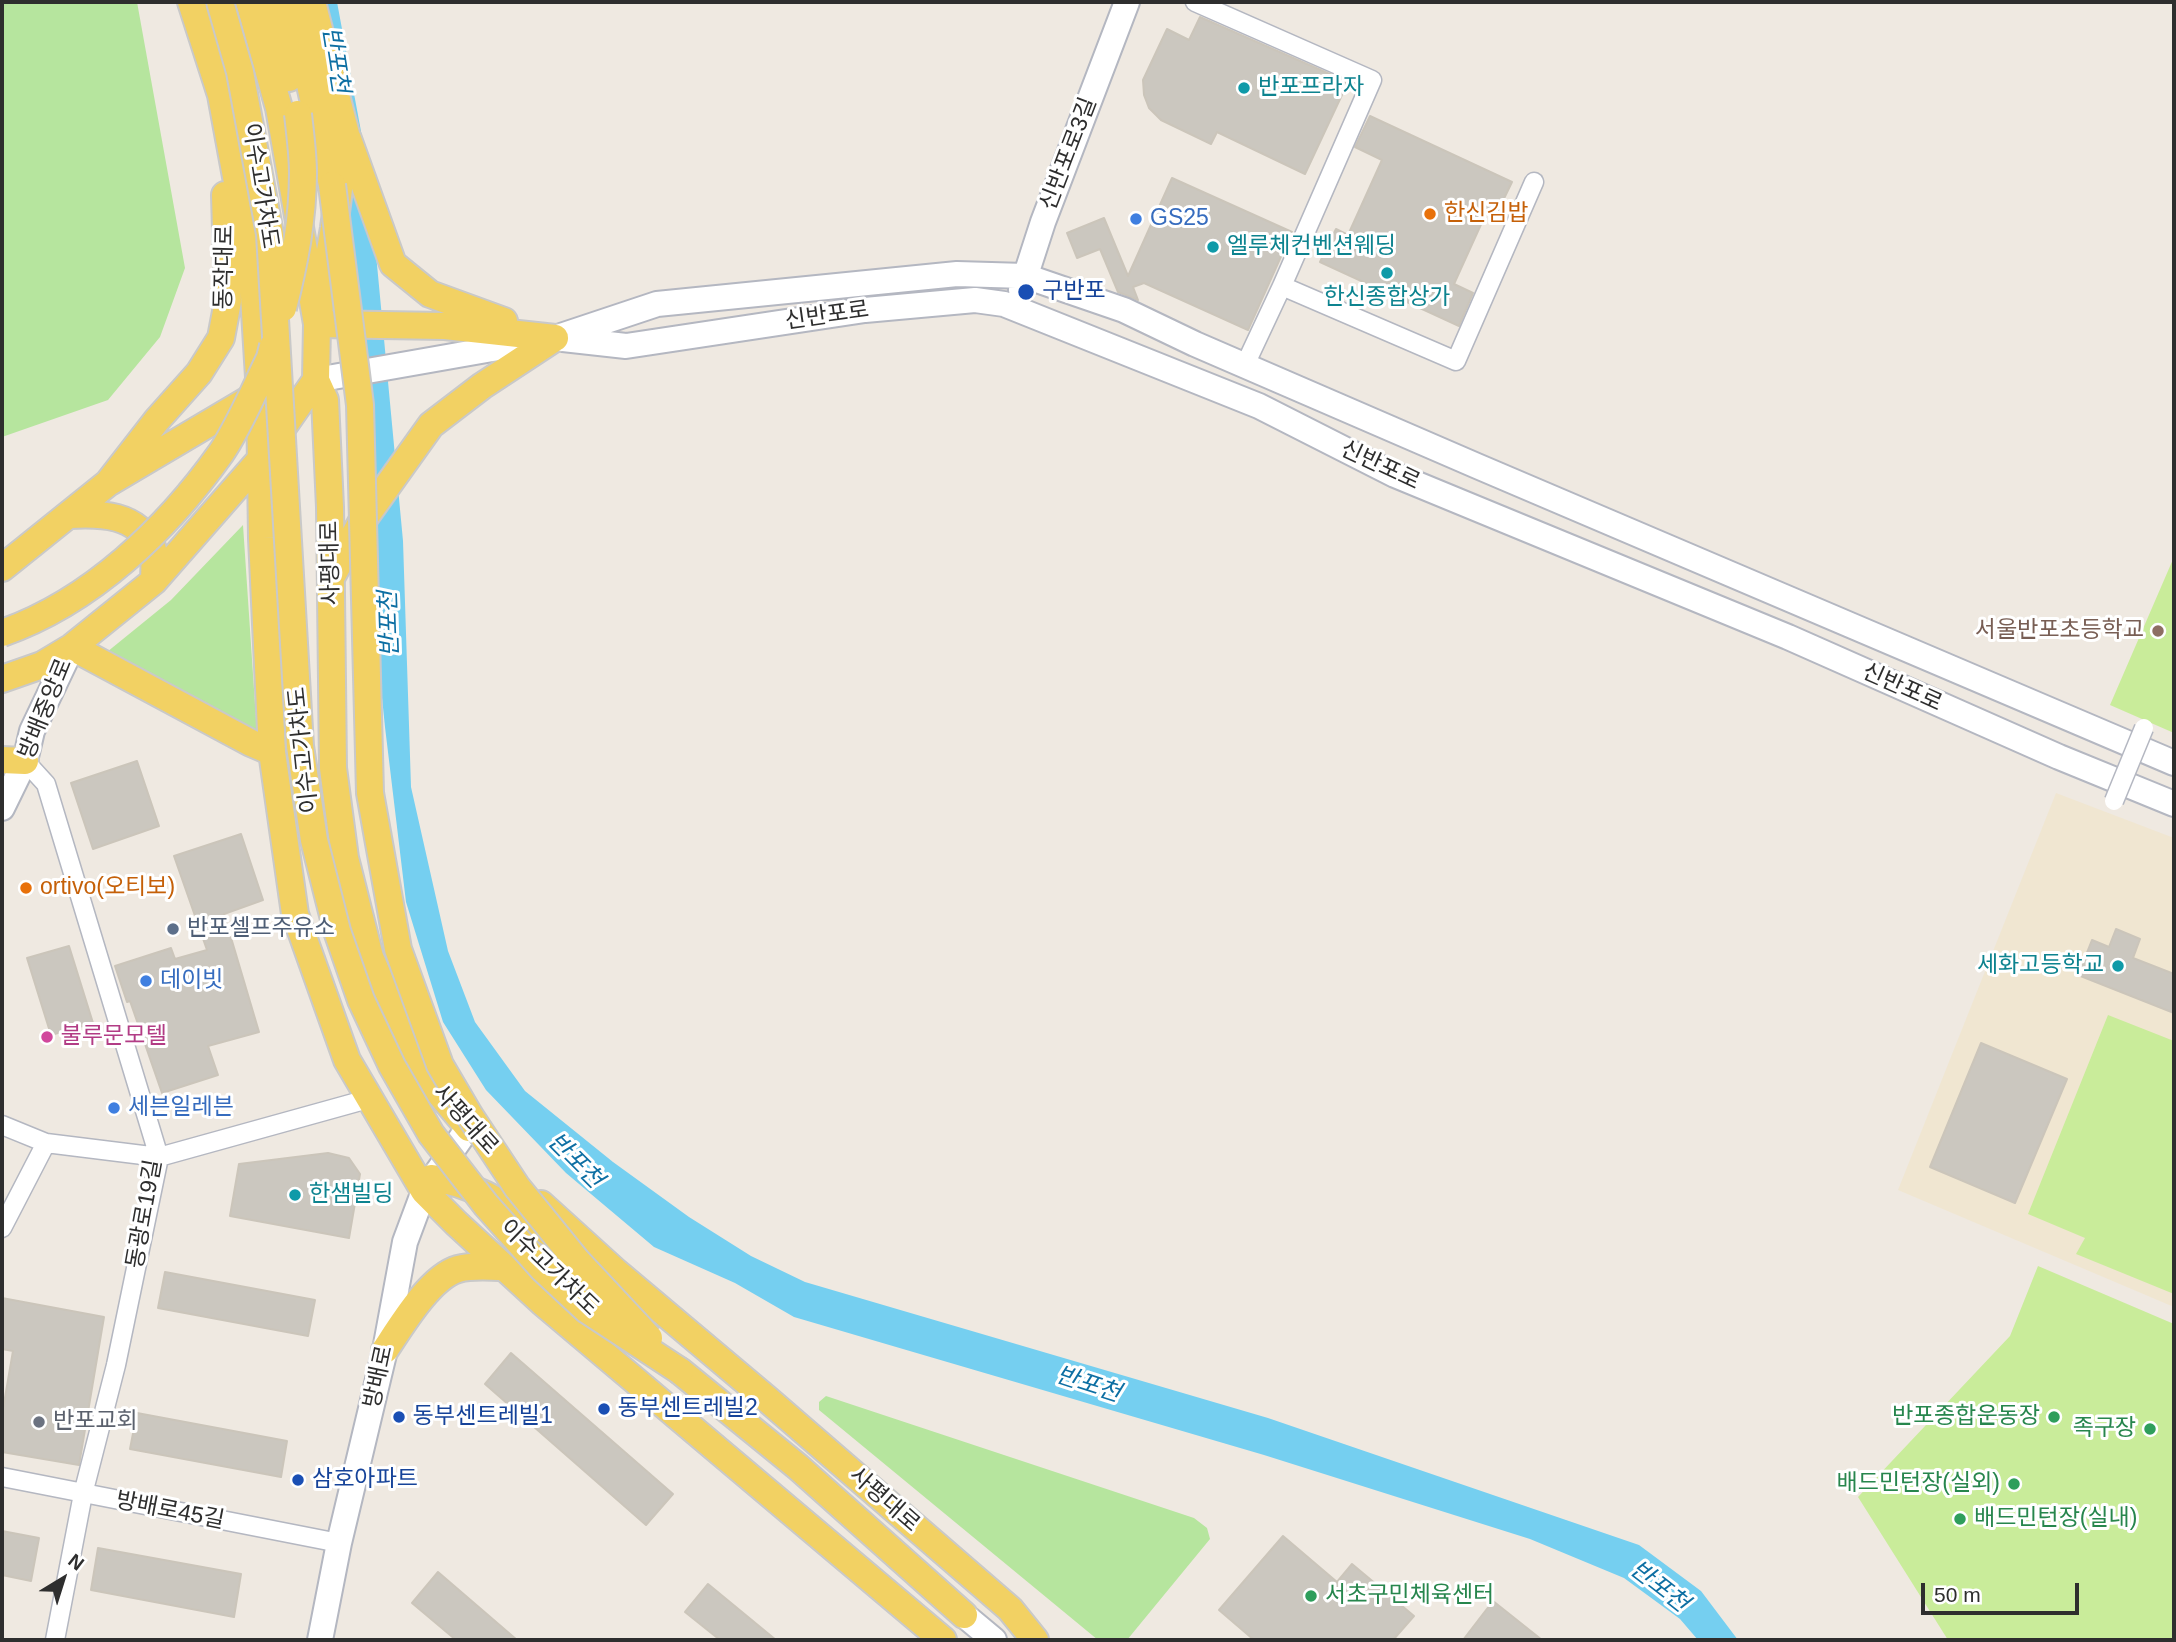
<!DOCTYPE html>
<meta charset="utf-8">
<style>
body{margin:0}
#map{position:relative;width:2176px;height:1642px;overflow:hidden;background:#efe9e1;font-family:Arial,sans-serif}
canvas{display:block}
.frame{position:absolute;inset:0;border:4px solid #2e2e2e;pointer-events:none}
.north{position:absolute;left:28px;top:1544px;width:70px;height:70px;-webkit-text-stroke:5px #fff;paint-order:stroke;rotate:38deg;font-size:19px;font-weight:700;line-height:28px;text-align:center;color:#2e2e2e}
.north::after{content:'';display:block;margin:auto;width:24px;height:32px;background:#2e2e2e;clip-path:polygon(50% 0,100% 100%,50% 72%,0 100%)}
.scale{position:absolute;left:1921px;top:1583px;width:158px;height:32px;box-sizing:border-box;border:4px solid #2e2e2e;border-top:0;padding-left:9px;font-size:21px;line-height:24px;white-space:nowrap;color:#2e2e2e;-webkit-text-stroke:5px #fff;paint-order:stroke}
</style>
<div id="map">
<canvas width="2176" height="1642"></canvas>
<div class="frame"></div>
<div class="north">N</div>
<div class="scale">50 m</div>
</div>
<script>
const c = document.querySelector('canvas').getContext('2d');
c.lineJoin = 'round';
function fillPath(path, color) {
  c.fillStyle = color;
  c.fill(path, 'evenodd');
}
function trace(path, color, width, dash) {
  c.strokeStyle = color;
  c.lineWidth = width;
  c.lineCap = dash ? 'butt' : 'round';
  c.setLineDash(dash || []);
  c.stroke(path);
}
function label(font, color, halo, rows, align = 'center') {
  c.font = font + ' Arial,"Noto Sans KR",sans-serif';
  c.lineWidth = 6;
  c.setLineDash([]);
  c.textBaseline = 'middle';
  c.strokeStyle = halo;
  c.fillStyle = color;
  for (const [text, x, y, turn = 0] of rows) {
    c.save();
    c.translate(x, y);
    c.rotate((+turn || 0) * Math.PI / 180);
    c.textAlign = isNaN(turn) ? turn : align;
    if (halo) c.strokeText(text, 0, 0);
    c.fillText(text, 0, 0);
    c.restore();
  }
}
fillPath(new Path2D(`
 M 2056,793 L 2174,838 L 2174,1307 L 1898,1190 Z`), '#f0e6d1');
fillPath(new Path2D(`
 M 2,2 L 137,2 L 185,268 L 160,337 L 108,400 L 2,437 Z
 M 243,525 L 257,734 L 107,652 L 171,600 Z
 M 826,1396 L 1194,1518 L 1207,1528 L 1210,1539 L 1127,1640 L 1098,1640 L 819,1410 L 819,1402 Z`), '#b6e59e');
fillPath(new Path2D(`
 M 2174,557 L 2174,733 L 2110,705 Z
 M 2108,1015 L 2174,1041 L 2174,1294 L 2076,1254 L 2085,1238 L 2028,1214 Z
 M 2038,1266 L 2174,1324 L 2174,1640 L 1948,1640 L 1858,1497 L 2010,1336 Z`), '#c9ec9a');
fillPath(new Path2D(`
 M 311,2 L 337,2 L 368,169 L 403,541 L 411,787 L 448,951 L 475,1022 L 525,1091 L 613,1162 L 689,1217 L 751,1256 L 805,1282 L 1268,1418 L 1639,1545 L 1701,1591 L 1738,1640 L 1698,1640 L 1680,1619 L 1624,1578 L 1530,1539 L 1264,1455 L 794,1317 L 735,1283 L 654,1247 L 566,1173 L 486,1090 L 443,1022 L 406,902 L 385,727 Z`), '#75cff0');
const building = new Path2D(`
 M 1200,17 L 1348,82 L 1305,174 L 1217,132 L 1211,144 L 1161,120 L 1149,108 L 1144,95 L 1143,80 L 1167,29 L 1189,40 Z
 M 1370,116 L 1512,182 L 1497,213 L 1488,209 L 1454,284 L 1473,293 L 1459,326 L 1320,262 L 1336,229 L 1348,235 L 1382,160 L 1355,147 Z
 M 1172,178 L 1292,232 L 1248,330 L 1144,283 L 1133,287 L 1138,300 L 1118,292 L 1100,249 L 1077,258 L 1067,233 L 1104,218 L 1128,276 Z
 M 137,761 L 159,826 L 93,849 L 71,783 Z
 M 241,834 L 263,900 L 224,914 L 259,1032 L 208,1046 L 218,1075 L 162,1093 L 130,1001 L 127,1002 L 115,966 L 171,948 L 175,959 L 207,950 L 174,856 Z
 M 2116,929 L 2140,939 L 2133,958 L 2174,974 L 2174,1013 L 2078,975 L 2092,940 L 2109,947 Z
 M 69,946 L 93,1023 L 51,1035 L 27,958 Z
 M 1981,1043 L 2067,1079 L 2015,1203 L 1930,1167 Z
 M 328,1153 L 349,1158 L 360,1174 L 349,1238 L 230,1216 L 239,1164 Z
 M 165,1272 L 315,1300 L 308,1336 L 158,1308 Z
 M 2,1298 L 104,1317 L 79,1465 L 2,1452 L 2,1415 L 13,1351 L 2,1349 Z
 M 511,1353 L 673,1494 L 646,1525 L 485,1384 Z
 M 137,1413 L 287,1441 L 281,1477 L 130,1449 Z
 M 2,1531 L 39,1538 L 31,1581 L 2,1575 Z
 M 1283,1536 L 1337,1582 L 1352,1564 L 1414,1616 L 1393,1640 L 1254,1640 L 1219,1610 Z
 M 98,1548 L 241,1574 L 234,1617 L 91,1590 Z
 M 438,1572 L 517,1640 L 456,1640 L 412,1603 Z
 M 708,1584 L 776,1640 L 720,1640 L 685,1612 Z
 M 1493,1601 L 1542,1640 L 1463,1640 Z`);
fillPath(building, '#cbc7bf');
trace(building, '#cbc5ba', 2);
const street = new Path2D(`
 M 1195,2 L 1372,80 L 1282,286 L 1245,365
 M 1282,286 L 1456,361 L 1534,182
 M 25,761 L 46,784 L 159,1157 L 116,1365 L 83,1494 L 55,1640
 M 2,1125 L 46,1143 L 159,1157 L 368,1099
 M 2,1228 L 46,1143
 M 2,1477 L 339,1543`);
const secondary = new Path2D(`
 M 1021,290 L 1043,222 L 1127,2
 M 563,339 L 626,346 L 865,310 L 975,300 L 1004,304 L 1259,406 L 1395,475 L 1788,637 L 2059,757 L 2174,804
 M 316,380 L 555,338 L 657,304 L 957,274 L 1025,276 L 1124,310 L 1195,344 L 1477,466 L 2174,763
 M 2,808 L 25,761 L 32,731 L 72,647
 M 964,1615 L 994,1640
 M 320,1640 L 339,1543 L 385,1350 L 405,1242 L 424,1191 L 468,1128`);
const primary = new Path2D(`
 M 191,2 L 221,95 L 252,264 L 260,393 L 262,538 L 272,752 L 295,914 L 347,1060 L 424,1191 L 456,1223 L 542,1302 L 943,1640
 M 249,2 L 279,108 L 317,324 L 445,326 L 555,338
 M 269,2 L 289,78
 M 289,2 L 305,62 L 332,185
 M 348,139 L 393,264 L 430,294 L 504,321
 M 316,380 L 325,400 L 330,507 L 333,768 L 345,858 L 370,957 L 418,1068 L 469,1128
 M 108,483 L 157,420 L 199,373 L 221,338 L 228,301 L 225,195
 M 69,515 C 101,513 137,514 152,547 C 156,556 154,571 154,581
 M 2,568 L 108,483 L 260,393
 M 332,576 L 361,523 L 431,425 L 482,386 L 555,338
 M 72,647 L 251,743 L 272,752
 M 2,679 L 42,665 L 72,647 L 154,581 L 260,460 L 316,380 L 317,324 L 334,228 L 346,134 L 312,2
 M 2,760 L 25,761
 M 431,1178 C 476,1182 518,1214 556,1237
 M 541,1204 L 616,1272 L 767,1399 L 1010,1609 L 1035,1640
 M 385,1350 C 401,1326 430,1277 458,1269 C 472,1265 488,1267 503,1267
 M 680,1371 L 798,1467 L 964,1615`);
trace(street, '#b4b7c1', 21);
trace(secondary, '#b4b7c1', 28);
trace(primary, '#c9c9c9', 30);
trace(street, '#fff', 18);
trace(secondary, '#fff', 24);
trace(primary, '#f2d163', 26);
const streetBridge = new Path2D(`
 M 2114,801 L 2144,728`);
const primaryBridge = new Path2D(`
 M 220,2 L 240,72 L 270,234 L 300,746 L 314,840 L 337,931 L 361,1000 L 392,1066 L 431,1134 L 486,1205 L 543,1269 L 587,1310 L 680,1371
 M 332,185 L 360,405 L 370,793 L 398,949 L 440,1065 L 470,1116 L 517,1187 L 577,1261 L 649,1338
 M 283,308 C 294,264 303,220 303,173 C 303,154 300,133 298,114
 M 2,633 C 91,602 167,529 221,453 C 239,427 255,388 270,358 L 273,346`);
trace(streetBridge, '#b4b7c1', 21, []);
trace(primaryBridge, '#c9c9c9', 30, []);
trace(streetBridge, '#fff', 18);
trace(primaryBridge, '#f2d163', 26);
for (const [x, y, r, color] of [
 [1244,88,7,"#0f9aa8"],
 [1430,214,7,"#e8710a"],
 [1136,219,7,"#3f7fe0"],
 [1213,247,7,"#0f9aa8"],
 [1387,273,7,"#0f9aa8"],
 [1026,292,9,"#1a4fb4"],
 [2158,631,7,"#8d6e63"],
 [26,888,7,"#e8710a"],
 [173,929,7,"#5c6f8a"],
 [2118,966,7,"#0f9aa8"],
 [146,981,7,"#3f7fe0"],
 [47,1037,7,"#d1479c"],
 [114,1108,7,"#3f7fe0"],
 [295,1195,7,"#0f9aa8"],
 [604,1409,7,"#1a4fb4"],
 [399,1417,7,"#1a4fb4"],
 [2054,1417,7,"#2e9e5b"],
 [39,1422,7,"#6b7280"],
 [2150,1429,7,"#2e9e5b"],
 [298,1480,7,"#1a4fb4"],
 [2014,1484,7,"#2e9e5b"],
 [1960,1519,7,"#2e9e5b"],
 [1311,1596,7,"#2e9e5b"]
]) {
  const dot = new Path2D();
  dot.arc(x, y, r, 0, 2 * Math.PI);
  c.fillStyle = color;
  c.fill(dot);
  trace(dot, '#fff', 2.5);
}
label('23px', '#0d838f', '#fff', [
 ["반포프라자",1258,88],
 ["엘루체컨벤션웨딩",1227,247],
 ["한신종합상가",1387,298,"center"],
 ["세화고등학교",2104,966,"right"],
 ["한샘빌딩",309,1195]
], 'left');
label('23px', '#2e2e2e', '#fff', [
 ["신반포로3길",1069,154,-69],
 ["이수고가차도",260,186,81],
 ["동작대로",225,267,-89],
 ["신반포로",827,316,-8],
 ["신반포로",1380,466,25],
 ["사평대로",331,563,-91],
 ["신반포로",1902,688,24],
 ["방배중앙로",46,709,-68],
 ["이수고가차도",304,750,-96],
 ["사평대로",465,1120,48],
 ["동광로19길",145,1214,-80],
 ["이수고가차도",549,1268,44],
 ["방배로",379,1377,-78],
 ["사평대로",884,1500,41],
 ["방배로45길",170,1511,11]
]);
label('23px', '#c56008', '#fff', [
 ["한신김밥",1444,214],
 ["ortivo(오티보)",40,888]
], 'left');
label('23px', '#366cbe', '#fff', [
 ["GS25",1150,219],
 ["데이빗",160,981],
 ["세븐일레븐",128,1108]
], 'left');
label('23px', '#164399', '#fff', [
 ["구반포",1042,292],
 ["동부센트레빌2",618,1409],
 ["동부센트레빌1",413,1417],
 ["삼호아파트",312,1480]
], 'left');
label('23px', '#785e54', '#fff', [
 ["서울반포초등학교",2144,631]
], 'right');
label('23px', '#4e5e75', '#fff', [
 ["반포셀프주유소",187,929]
], 'left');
label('23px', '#b23c85', '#fff', [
 ["불루문모텔",61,1037]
], 'left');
label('23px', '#27864d', '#fff', [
 ["반포종합운동장",2040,1417],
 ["족구장",2136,1429],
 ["배드민턴장(실외)",2000,1484],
 ["배드민턴장(실내)",1974,1519,"left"],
 ["서초구민체육센터",1325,1596,"left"]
], 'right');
label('23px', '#5b616d', '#fff', [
 ["반포교회",53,1422]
], 'left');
label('italic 24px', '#0d6fa3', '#fff', [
 ["반포천",335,60,81],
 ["반포천",390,624,-92],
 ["반포천",575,1161,45],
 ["반포천",1088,1385,18],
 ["반포천",1659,1587,38]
]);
</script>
